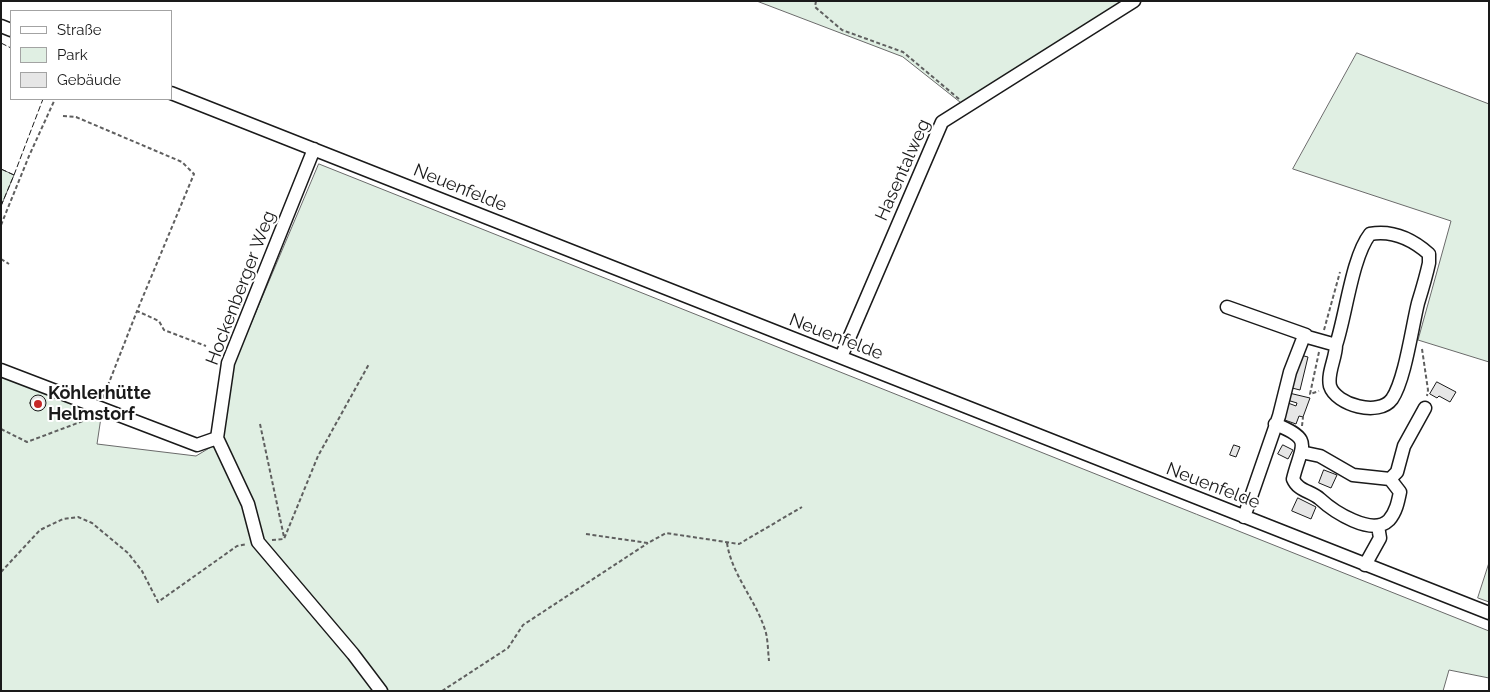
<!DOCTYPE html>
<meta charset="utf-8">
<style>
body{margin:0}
#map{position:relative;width:1490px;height:692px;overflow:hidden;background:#fff;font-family:Raleway,sans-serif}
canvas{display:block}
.frame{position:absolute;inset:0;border:2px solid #1a1a1a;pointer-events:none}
.legend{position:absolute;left:10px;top:10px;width:162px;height:90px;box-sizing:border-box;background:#fff;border:1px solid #a3a3a3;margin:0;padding:6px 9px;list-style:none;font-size:15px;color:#1a1a1a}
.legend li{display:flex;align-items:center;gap:10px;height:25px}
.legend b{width:25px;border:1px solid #a3a3a3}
</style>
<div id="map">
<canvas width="1490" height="692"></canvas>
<div class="frame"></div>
<ul class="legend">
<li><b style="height:6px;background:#fff"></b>Straße</li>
<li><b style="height:14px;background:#e0efe3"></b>Park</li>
<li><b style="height:14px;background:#e6e6e6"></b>Gebäude</li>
</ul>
</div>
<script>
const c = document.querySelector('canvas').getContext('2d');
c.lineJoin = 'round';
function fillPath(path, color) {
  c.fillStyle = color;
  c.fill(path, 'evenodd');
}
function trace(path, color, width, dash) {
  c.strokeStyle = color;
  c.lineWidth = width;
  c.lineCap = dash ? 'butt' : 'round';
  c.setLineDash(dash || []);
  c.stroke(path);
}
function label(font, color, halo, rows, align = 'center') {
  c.font = font + ' Raleway,sans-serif';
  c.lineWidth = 4;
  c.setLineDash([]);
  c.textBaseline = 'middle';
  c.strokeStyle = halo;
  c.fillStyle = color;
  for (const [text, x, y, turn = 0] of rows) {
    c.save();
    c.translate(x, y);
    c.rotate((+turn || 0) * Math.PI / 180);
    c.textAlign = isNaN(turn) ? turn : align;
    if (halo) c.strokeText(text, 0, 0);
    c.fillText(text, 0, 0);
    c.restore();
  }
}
const green = new Path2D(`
 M 757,1 L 1128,1 L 965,106 L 903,57 Z
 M 1357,53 L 1489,104 L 1489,362 L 1418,340 L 1451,221 L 1293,169 Z
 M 319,164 L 1489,631 L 1489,678 L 1449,670 L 1443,691 L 1,691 L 1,366 L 103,404 L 97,444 L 196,456 L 221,441 L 234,364 Z
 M 1,169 L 14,175 L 1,206 Z
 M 1489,563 L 1489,602 L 1478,598 Z`);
fillPath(green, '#e0efe3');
trace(green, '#6a6a6a', 1);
const building = new Path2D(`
 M 1300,355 L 1308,357 L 1300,390 L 1292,388 Z
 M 1437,382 L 1456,392 L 1450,402 L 1439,396 L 1437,398 L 1430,394 Z
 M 1289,393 L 1310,398 L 1303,417 L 1299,416 L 1296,424 L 1282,419 L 1288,403 L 1296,406 L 1297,403 L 1287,400 Z
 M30 403a8 8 0 1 1 16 0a8 8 0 1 1-16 0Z
 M 1234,445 L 1240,447 L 1236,457 L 1230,455 Z
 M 1283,445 L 1293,450 L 1288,459 L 1278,454 Z
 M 1324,470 L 1337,475 L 1331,488 L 1319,483 Z
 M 1298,498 L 1316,507 L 1311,519 L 1292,511 Z`);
fillPath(building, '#e6e6e6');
trace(building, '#1a1a1a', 1);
const minor = new Path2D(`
 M 1,26 L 11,30
 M 171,93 L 1489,613
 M 314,149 L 228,363 L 217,438 L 248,504 L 258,542 L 353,654 L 381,691
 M 1227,307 L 1306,335
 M 841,357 L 942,122 L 1134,1
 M 1,370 L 197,445 L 217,438
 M 1275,424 C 1315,440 1301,445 1293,479 C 1298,491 1311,491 1320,499 C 1333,511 1372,537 1389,520 C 1396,512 1398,502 1400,492 L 1390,479 L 1353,475 L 1320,456 L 1301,452
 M 1390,479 L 1397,472 L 1404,446 L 1425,408
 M 1244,517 L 1279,416 L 1290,372 L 1304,336 L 1336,345 C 1336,358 1327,373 1330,386 C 1336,405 1379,417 1392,399 C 1405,380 1412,327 1418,303 C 1422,290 1426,277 1429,263 L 1429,254 C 1412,239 1392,230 1370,234 C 1352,257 1346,315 1336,345
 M 1365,565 L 1380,538 L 1378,526`);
trace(minor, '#1a1a1a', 15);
trace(new Path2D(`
 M 816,1 L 815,7 L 842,30 L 903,52 L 959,99
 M 63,116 L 76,117 L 182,162 L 194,174 L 137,311 L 159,321 L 164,330 L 206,346
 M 1,225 L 29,156 L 55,99
 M 1,259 L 9,264
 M 1324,330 L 1340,272
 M 1422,349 L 1428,390 L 1427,396
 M 1319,352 L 1310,394 L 1319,391
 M 103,398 L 137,311
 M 260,424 L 284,537
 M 1302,426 L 1303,417
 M 1,429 L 27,442 L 91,418
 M 586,534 L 648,543 L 666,533 L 739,544 L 802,507
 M 272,540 L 284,539 L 318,456 L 369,364
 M 727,543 C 732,576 757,601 766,633 C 768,642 768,652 769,661
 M 1,572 L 40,530 L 63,519 L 78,517 L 92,523 L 128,553 L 142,571 L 158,602 L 237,546 L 247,544
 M 442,691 L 508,648 L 523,625 L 648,543`), '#5f5f5f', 2, [4, 2.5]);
trace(minor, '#fff', 12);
trace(new Path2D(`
 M 1,43 L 11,48
 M 1,169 L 14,175 L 1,206
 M 14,175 L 43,99`), '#1a1a1a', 1, [6, 2.5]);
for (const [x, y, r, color] of [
 [38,404,5,"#c62828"]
]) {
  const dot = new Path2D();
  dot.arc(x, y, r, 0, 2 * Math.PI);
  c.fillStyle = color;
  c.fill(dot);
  trace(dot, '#fff', 2);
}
label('18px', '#1a1a1a', '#fff', [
 ["Hasentalweg",903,170,-66],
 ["Neuenfelde",460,188,22],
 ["Hockenberger Weg",241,288,-69],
 ["Neuenfelde",836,337,21],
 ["Neuenfelde",1213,486,21]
]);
label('bold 18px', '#1a1a1a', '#fff', [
 ["Köhlerhütte",48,394],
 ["Helmstorf",48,415]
], 'left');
</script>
